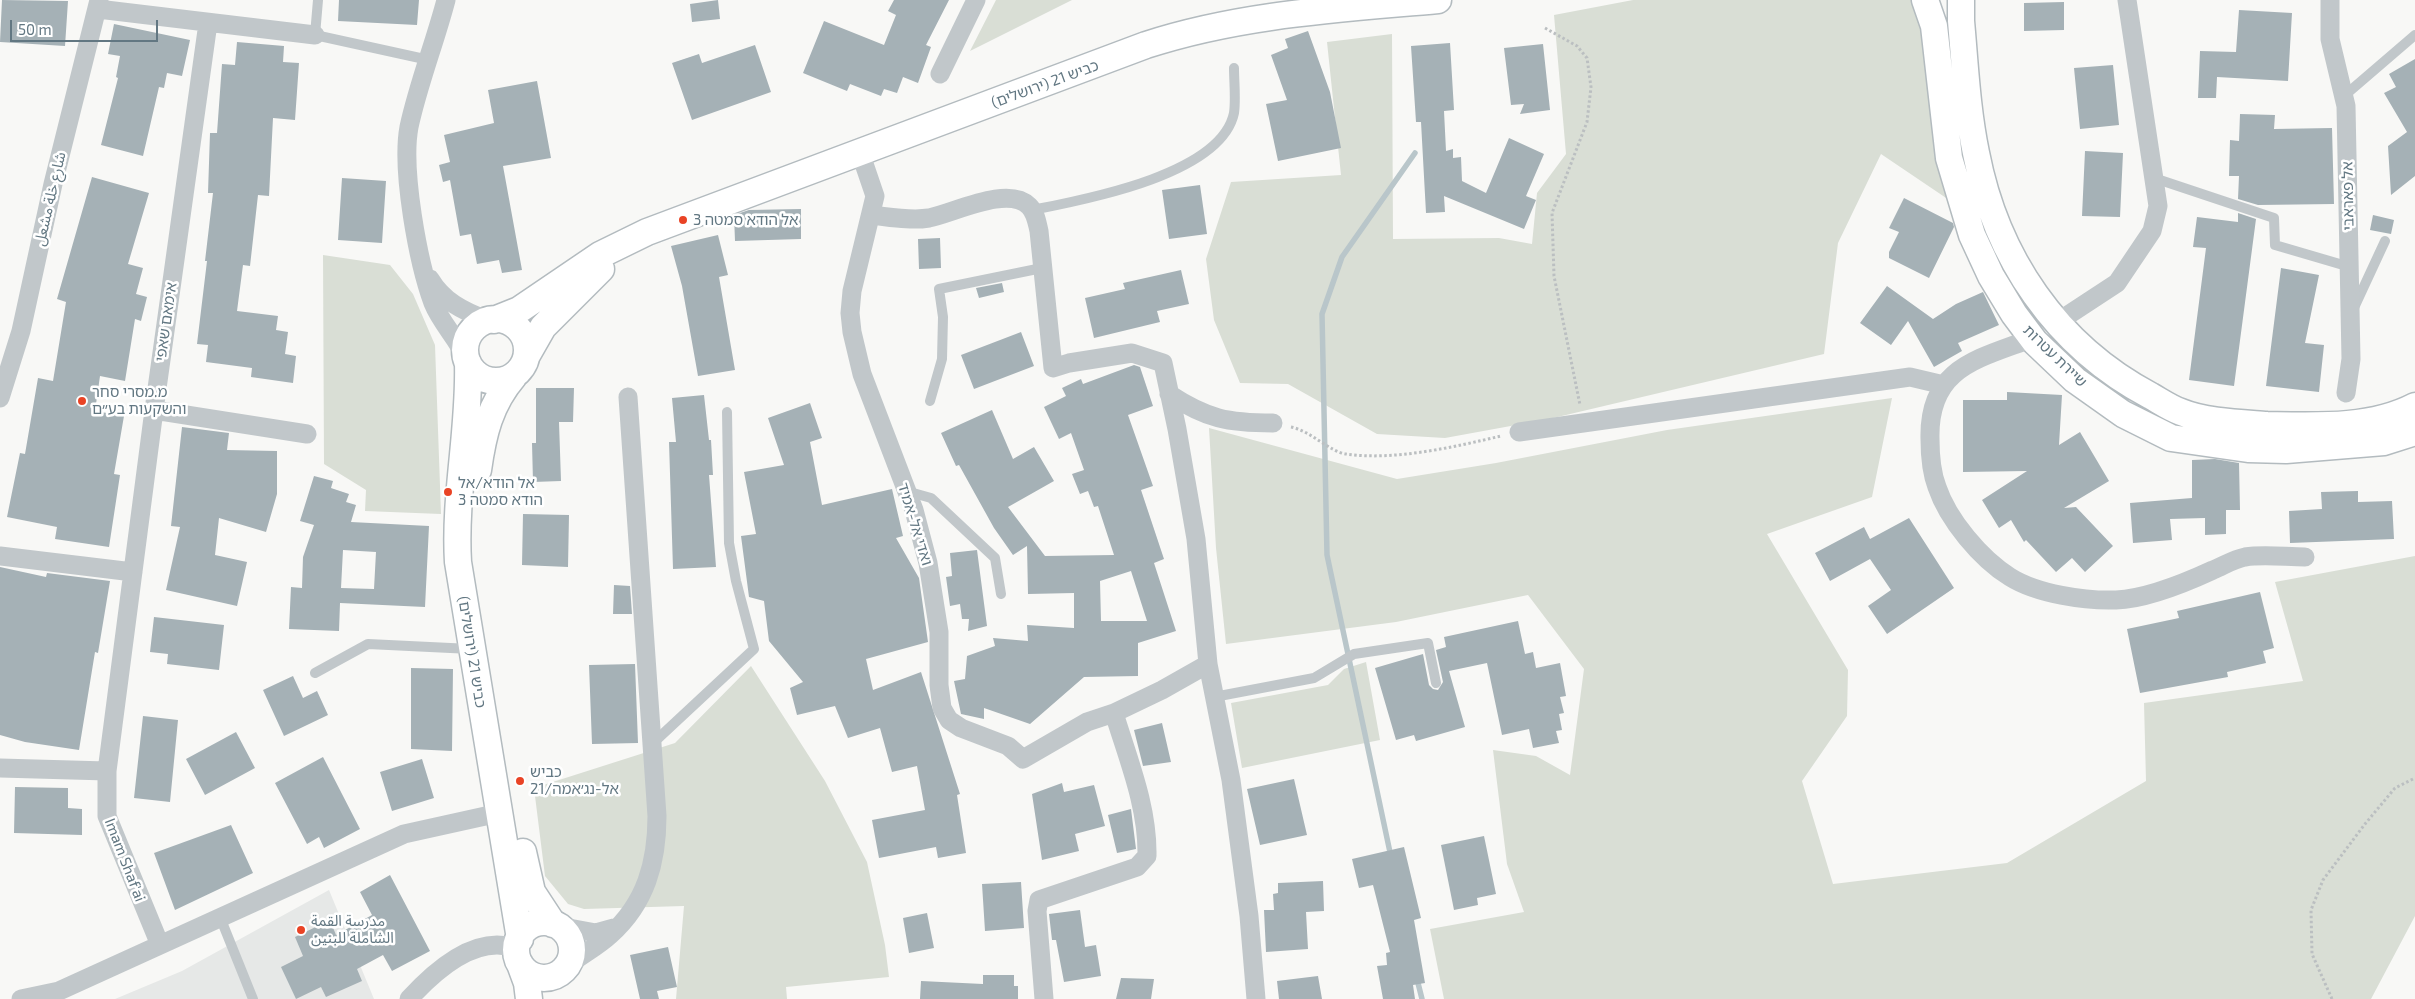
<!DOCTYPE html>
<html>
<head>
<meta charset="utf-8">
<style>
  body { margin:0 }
  #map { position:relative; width:2415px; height:999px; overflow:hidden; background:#f8f8f6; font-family:"Exo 2",sans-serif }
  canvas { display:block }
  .scale { position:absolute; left:10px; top:20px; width:148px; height:22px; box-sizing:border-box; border:2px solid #627782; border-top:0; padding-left:6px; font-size:15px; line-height:18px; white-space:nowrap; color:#627782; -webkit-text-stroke:4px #fff; paint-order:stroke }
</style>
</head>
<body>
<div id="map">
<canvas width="2415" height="999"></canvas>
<div class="scale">50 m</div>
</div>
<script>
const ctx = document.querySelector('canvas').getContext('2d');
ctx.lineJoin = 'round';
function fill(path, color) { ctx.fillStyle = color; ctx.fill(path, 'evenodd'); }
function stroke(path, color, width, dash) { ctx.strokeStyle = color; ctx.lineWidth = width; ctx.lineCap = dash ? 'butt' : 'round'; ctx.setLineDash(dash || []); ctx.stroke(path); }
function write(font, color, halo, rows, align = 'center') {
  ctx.font = font + ' "Exo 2","Noto Sans Arabic","Noto Sans Hebrew",sans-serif'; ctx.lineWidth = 5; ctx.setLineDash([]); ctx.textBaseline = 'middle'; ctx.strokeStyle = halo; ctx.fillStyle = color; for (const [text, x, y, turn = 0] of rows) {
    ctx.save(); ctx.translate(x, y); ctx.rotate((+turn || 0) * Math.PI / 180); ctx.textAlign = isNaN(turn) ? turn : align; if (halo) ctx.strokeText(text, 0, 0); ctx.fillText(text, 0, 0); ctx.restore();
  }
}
fill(new Path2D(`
  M329 890 374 999H115L182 971Z`), '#e6e8e7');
fill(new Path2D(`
  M996 0H1072L970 51Z
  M1633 0H1927L1958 206 1881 154 1838 243 1824 354 1549 419 1445 438 1377 434 1288 384 1240 383 1214 320 1206 259 1231 182 1341 175 1327 42 1392 34 1393 239 1499 238 1532 244 1537 193 1566 154 1554 15Z
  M323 255 390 265 413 294 435 345 441 514 365 511 366 490 324 464Z
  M1892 398 1872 497 1767 534 1848 670 1847 716 1802 781 1833 884 2007 863 2146 781 2144 703 2303 681 2275 582 2415 556V916L2371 999H1444L1430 929 1524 912 1507 864 1493 750 1536 756 1570 775 1584 669 1528 595 1396 622 1226 644 1216 548 1209 428 1397 479 1496 463 1667 430Z
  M1366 662 1380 740 1242 768 1231 703 1328 685 1344 669Z
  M751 666 825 781 867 862 885 945 889 977 786 987 787 999H676L684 906 584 909 568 904 545 876 534 788 675 743Z`), '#d9ded5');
stroke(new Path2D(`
  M1391 857 1327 555 1322 314 1342 257 1415 153
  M1417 979 1422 999`), '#b9c6ca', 5.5);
fill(new Path2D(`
  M2 0 68 1 65 46 0 42Z
  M339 0H419L417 25 338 21Z
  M718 0 720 19 692 22 690 4Z
  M894 0H949L926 45 931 47 918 83 903 77 897 93 884 89 881 96 850 84 847 91 803 73 824 21 884 45 896 15 888 11Z
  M2064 2V30L2024 31V3Z
  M2239 10 2292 13 2288 81 2217 77 2216 98H2198L2200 51 2236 52Z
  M114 24 190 40 182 76 167 73 164 88 159 87 143 156 101 145 118 78 116 77 120 56 108 54Z
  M1308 31 1330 92 1341 148 1278 161 1266 104 1287 100 1271 55 1288 48 1285 39Z
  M237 42 284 46 283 62 299 63 295 120 273 118 269 196 258 195 250 266 243 265 237 311 278 316 276 330 288 332 285 354 296 356 293 383 251 377 252 368 206 362 208 345 197 344 207 261H205L213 193H208L210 133H217L222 64 235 65Z
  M1450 43 1454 110 1444 111 1446 151 1453 149V158L1461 157 1462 181 1486 193 1509 138 1544 154 1526 196 1536 200 1524 229 1444 196 1445 212 1426 213 1421 122H1416L1411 46Z
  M1543 44 1550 110 1520 114 1524 104 1511 105 1504 48Z
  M755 45 771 92 692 120 672 63 699 54 702 63Z
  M2415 59V176L2391 195 2388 146 2407 132 2384 93 2396 87 2389 74Z
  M2113 65 2119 125 2080 129 2074 68Z
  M537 81 551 158 503 166 522 270 502 273 499 260 477 264 471 234 460 236 450 180 443 182 439 165 450 162 444 135 494 123 488 90Z
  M2240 114 2275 115 2274 129 2332 128 2334 204 2258 205 2238 199 2239 176H2229L2230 140 2239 141Z
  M2085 151 2123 153 2120 217 2082 216Z
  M92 177 149 193 128 264 143 268 136 294 147 297 141 321 135 319 125 381 100 376 95 411 124 416 114 474 120 475 109 547 55 539 57 527 7 517 20 453 25 454 38 378 53 381 66 302 57 299Z
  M342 178 386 181 382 243 338 240Z
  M1200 185 1207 234 1169 239 1162 190Z
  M1904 198 1953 223 1954 227 1929 278 1889 258V252L1899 232 1889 228Z
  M801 209V239L735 241 734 215 749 210Z
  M2238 213 2256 219 2234 386 2189 380 2206 248 2193 247 2197 217 2238 222Z
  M2373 215 2394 220 2391 234 2370 230Z
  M718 235 728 275 719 277 735 370 698 376 682 286 671 246Z
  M940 238 941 268 919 269 918 239Z
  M2281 268 2319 275 2305 343 2324 345 2319 392 2266 386Z
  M1181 270 1189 304 1157 311 1160 322 1094 338 1085 298 1125 289 1123 283Z
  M1002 283 1004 292 979 298 976 288Z
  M1887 286 1933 319 1956 304 1983 292 1999 325 1958 343 1962 351 1934 367 1908 321 1891 345 1860 323Z
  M1021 332 1034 366 974 389 961 355Z
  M1134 365 1140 367 1153 406 1128 415 1153 486 1141 490 1164 559 1154 563 1176 631 1138 643V676L1084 677 1030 724 984 708V719L961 714 954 681 965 679 967 656 995 646 993 638 1028 641 1027 625 1074 628V593L1028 594 1027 546 1013 555 994 528 959 465 956 466 941 433 992 410 1013 459 1034 447 1054 481 1008 507 1045 556 1114 555 1098 506 1094 507 1088 491 1080 494 1072 474 1084 470 1071 433 1059 439 1044 407 1066 396 1062 388 1081 379 1083 384ZM1131 571 1147 621H1101L1100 581Z
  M536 388H574L573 422H559L561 481 533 482 532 443H536Z
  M2007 392 2062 395 2059 445 2080 432 2109 481 2064 508 2076 507 2113 546 2085 572 2072 558 2056 572 2026 540 2024 542 2011 520 1999 528 1982 500 2027 471 1963 472V400H2007Z
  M704 395 709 440H711L713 475H709L716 567 673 569 669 442H676L672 398Z
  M810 403 822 438 810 442 822 505 892 489 903 536 896 538 919 578 928 642 866 659 873 690 921 672 960 794 957 795 966 853 938 858 936 847 879 858 872 820 925 810 917 766 892 772 880 728 848 738 835 706 797 715 790 688 803 682 769 641 764 601 749 597 741 536 756 534 744 472 784 465 768 418Z
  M182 427 229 433 227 450 277 451V494L266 532 219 518 215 555 247 562 237 606 166 590 180 527 171 526Z
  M2215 459 2239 463 2240 510H2226V534L2205 535V518L2170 519 2172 540 2133 543 2130 503 2192 498V460Z
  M314 476 333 481 331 488 349 494 346 502 356 505 351 522 429 526 425 607 340 603 339 631 289 629 291 587 302 588 303 557 314 525 300 521ZM343 550 376 552 374 589 341 588Z
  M2358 491V502L2392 501 2394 539 2290 543 2289 511 2322 509 2321 492Z
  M523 514 569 515 568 567 522 565Z
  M1909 518 1954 588 1887 634 1868 606 1891 590 1870 559 1830 581 1815 553 1864 527 1870 539Z
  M977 550 987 626 968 631 969 619H962L960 604 950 606 946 577 952 576 950 553Z
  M0 567 46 577 47 573 110 581 98 653 95 652 79 750 25 742 0 735Z
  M614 585 630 586 632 614H613Z
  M2260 592 2274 648 2263 651 2266 663 2227 672 2228 677 2140 693 2127 629 2179 618 2177 611Z
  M154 617 224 625 219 670 167 664 168 654 150 652Z
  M1518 621 1525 654 1533 652 1536 668 1560 663 1566 696 1560 697 1564 713 1559 714 1562 730 1556 731 1559 743 1533 748 1529 729 1502 735 1487 663 1449 671 1465 727 1416 741 1414 735 1396 740 1375 668 1423 654 1429 685 1433 689 1438 690 1443 682 1436 650 1446 647 1444 637Z
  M635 664 638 743 592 744 589 665Z
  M411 668 453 669 452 751 411 749Z
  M293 676 303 698 317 691 328 715 284 736 263 690Z
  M143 716 178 720 170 802 134 798Z
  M1162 723 1171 762 1143 766 1134 730Z
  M236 732 255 768 205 795 186 759Z
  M323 757 360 829 324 848 319 837 307 844 275 783Z
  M422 759 434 798 392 811 380 772Z
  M1294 779 1307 835 1260 845 1247 789Z
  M1062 783 1064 792 1094 785 1105 826 1075 834 1079 851 1042 860 1032 794Z
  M15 787 68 788V808L82 809V835L14 833Z
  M1131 809 1136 849 1117 853 1108 815Z
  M231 825 253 873 175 910 154 853Z
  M1484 836 1496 894 1477 898 1478 905 1454 910 1441 845Z
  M1404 847 1421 918 1414 920 1425 983 1413 985 1415 999H1383L1377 966 1387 965 1386 953 1390 952 1373 885 1359 888 1352 859Z
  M390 875 430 951 392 971 383 955 357 969 362 981 326 997 321 987 296 999 281 967 303 956 295 937 330 920 336 935 372 915 360 892Z
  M1323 881 1324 911 1306 912 1308 949 1266 952 1264 910H1274L1273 894 1278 893V883Z
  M1021 882 1024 928 985 931 982 884Z
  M1080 910 1085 947 1096 945 1101 976 1064 982 1056 940H1052L1049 914Z
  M927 913 934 948 909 953 903 918Z
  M668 947 677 987 657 991 659 999H640L630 955Z
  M983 975H1014V986H1018V999H920L921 981 983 984Z
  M1318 976 1322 999H1279L1277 981Z
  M1121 978 1154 979 1151 999H1116Z`), '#a5b1b6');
const secondary = new Path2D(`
  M1925 0 1934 26 1949 158 1972 235 1991 276 2014 314 2035 342 2075 380 2123 414 2171 438 2248 449 2286 450 2384 442 2415 432
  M1961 0V21C1965 65 1967 110 1976 153 1996 257 2056 346 2151 396 2160 401 2170 408 2181 412 2205 422 2240 423 2267 425 2315 426 2371 429 2415 406
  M465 350a31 31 0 1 1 62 0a31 31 0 1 1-62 0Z
  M494 320 519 310 600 255 647 232 1146 45C1241 14 1339 9 1438 0
  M527 355 543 327 601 269
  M468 363C470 430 454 495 458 562L520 939
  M478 470C483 434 490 404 514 376
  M523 852 532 892 553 924
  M516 950a28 28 0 1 1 56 0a28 28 0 1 1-56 0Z
  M520 964 527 983 529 999`);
stroke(secondary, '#b3bbbf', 29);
stroke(new Path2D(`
  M1545 28 1577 46 1587 58 1591 87 1587 122 1552 213 1554 276 1580 405
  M1291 427C1311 431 1330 452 1346 454 1394 461 1454 447 1501 436
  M2332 999 2312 954 2311 910 2323 880 2365 824 2395 788 2415 778`), '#bbbfc1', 3, [2.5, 2.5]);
stroke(new Path2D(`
  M318 0 315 35 429 60
  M2344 96 2415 35
  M2154 178 2274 218 2275 245 2350 267
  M1032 210C1083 200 1221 175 1234 113 1236 99 1234 82 1234 68
  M2353 310 2385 241
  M930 401 942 359 943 317 939 289 1042 268
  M906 491 931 498 995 558 1001 594
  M315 673 368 644 471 649
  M1214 697 1314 678 1354 654 1428 643 1436 683
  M652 744 754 649 736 581 729 543 727 412
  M220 917 253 999`), '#c1c7ca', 10);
stroke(new Path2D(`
  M446 0C435 42 418 85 409 127 401 170 418 262 433 303 441 323 457 338 466 358
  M2330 0V39L2346 106 2351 359 2346 393
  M98 9 315 35
  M940 74 976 0
  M860 152 875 196 852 291 850 313 852 332 862 374 914 510 928 563 939 632V685L942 708 949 720 961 728 1008 746 1023 759 1087 722 1114 713
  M871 215C890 217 910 221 929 218 954 213 1008 185 1029 206 1036 213 1037 223 1039 231L1053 368 1069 363 1132 353 1163 363 1177 429 1196 539 1208 664 1231 780 1249 916 1256 999
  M430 279C443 301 463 311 487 320
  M2056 323 2117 283 2152 231 2158 206 2127 0
  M2033 338C1978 359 1928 367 1930 439 1930 453 1932 474 1937 487 1948 520 1981 559 2010 577 2037 594 2085 601 2116 600 2145 599 2187 582 2213 570 2223 566 2234 559 2245 557 2264 554 2286 557 2305 557
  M1169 394C1207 419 1228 423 1273 423
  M0 398 21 331 53 184 99 0
  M154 410 307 434
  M1519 432 1910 377 1944 385
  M0 556 133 572
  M0 768 107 771
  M558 926 596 933 614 928
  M160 945 107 816V771L154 410 208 23
  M566 967C581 955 597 947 610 935 646 903 657 862 657 816L628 397
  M21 999 59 991 404 834 499 813
  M409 999C430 976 464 945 497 945 504 945 511 947 517 948
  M1044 999 1037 911 1039 900 1137 867 1147 856C1148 807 1128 759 1114 713L1162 690 1208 664`), '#c1c7ca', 19);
stroke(secondary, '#fff', 26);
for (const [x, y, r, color] of [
  [683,220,5,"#e94325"],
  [82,401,5,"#e94325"],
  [448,492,5,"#e94325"],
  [520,781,5,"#e94325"],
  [301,930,5,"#e94325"]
]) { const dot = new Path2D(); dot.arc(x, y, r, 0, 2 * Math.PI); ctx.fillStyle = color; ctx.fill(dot); stroke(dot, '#fff', 2); }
write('15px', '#627782', '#fff', [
  ["כביש 21 (ירושלים)",1045,84,-20],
  ["אל פאראבי",2348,196,-91],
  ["شارع خلة مشعل",50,199,-77],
  ["אימאם שאפי",166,322,-82],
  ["שיירת עטרות",2055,356,44],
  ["ואדי אל-אמיד",915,524,73],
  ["כביש 21 (ירושלים)",472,652,81],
  ["Imam Shaf'ai",125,860,69]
]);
write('15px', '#627782', '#fff', [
  ["אל הודא סמטה 3",693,220],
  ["מ.מסרי סחר",92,392],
  ["והשקעות בע״ם",92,409],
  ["אל הודא/אל",458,483],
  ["הודא סמטה 3",458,500],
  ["כביש",530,772],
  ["21/אל-נג׳אמה",530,789],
  ["مدرسة القمة",311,921],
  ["الشاملة للبنين",311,938]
], 'left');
</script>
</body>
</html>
